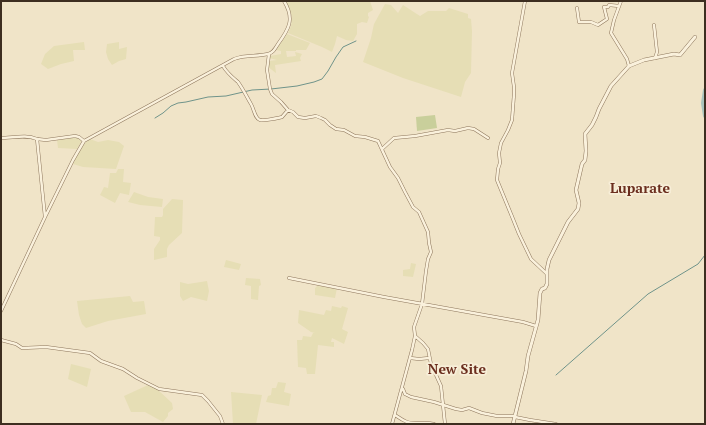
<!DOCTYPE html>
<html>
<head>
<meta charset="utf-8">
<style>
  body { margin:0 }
  #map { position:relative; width:706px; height:425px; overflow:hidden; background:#f0e4c8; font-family:"PT Serif",serif }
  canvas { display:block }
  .frame { position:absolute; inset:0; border:2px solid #3d2e20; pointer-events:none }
</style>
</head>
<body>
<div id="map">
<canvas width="706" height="425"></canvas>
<div class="frame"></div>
</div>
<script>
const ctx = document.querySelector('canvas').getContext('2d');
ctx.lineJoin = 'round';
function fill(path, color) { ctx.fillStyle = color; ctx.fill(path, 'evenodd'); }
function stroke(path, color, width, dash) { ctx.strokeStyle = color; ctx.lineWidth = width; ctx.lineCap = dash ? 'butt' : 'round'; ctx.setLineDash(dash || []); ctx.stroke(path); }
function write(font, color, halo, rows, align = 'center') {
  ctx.font = font + ' "PT Serif",serif'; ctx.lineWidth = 3.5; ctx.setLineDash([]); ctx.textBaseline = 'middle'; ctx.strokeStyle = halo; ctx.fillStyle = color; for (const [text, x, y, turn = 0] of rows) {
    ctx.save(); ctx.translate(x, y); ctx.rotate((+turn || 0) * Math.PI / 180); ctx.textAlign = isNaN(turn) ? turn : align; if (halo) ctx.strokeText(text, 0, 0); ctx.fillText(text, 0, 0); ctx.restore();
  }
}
fill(new Path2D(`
  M286 1H370L373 10 368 13V16L369 17 367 23 362 22 357 24V34L353 41 346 40 337 36 335 44 332 52 322 47 288 33 291 26 292 17Z
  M385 4 391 5 398 13 403 5 420 16 428 11H446L449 8 468 14V18L471 19 472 31 471 73 465 82 461 97 403 78 363 62 371 38 374 24Z
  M287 34 310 43 306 50H296V51H286L287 57 296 56 295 52 302 54 300 58 301 61 275 65 276 73 268 67 269 61 277 60 269 58 270 56 281 54V51L276 50Z
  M84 42 85 50H73L74 61 61 64 48 69 41 64 45 54 54 46Z
  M119 42V49L127 47 126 59 119 61 112 65 108 59 106 52 107 44Z
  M77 137 82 140 77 149 58 148 57 140Z
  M90 139 98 142 108 140 119 142 124 146 116 169 83 167 73 164 80 149 85 143Z
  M118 169H124L123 182 131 183 129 195 120 193 115 203 100 195 104 187 108 188 110 173H116Z
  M134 192 148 197 163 199 162 207 140 205 128 202Z
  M172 199 183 200 182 233 169 245 167 249V257L154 260V249L160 240V237L154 236 155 217H162L163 215V209Z
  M226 260 241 264 239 270 224 267Z
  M411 263 416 264 413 277 403 276V270L410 269Z
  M246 278 260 279 261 285 259 286 258 300 251 299V286L245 285Z
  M207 281 209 291 207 301 191 297 183 301 180 296V282L188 284Z
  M318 285 337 288 335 298 315 295V288Z
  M130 296 133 302 144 301 146 314 108 321 86 328 82 324 79 315 77 301Z
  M332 306 341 308 342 306 348 308 342 329 348 332 344 344 332 338 331 342H334V347L318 345 315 374H307L306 368 298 367 297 340H302L303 336 311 337 313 333H315L311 332 298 323 299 310 324 315 326 310 331 311Z
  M71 364 91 369 87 387 68 379Z
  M278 382 286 383 284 392 291 394 289 406 266 402 268 396 271 395 272 388H276Z
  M148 385 157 389 172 403 173 409 168 413V416L163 422 145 412H131L124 396Z
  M231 392 262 395 256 424H233Z`), '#e6deb5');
fill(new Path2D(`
  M435 115 437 128 417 131 416 117Z`), '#c9cf9b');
stroke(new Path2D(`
  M155 118 163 113 171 106 178 103 186 102 208 97 226 96 252 90 271 89 297 86 314 82 322 79 328 71 336 57 343 47 356 41
  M556 375 648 294 698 264 705 255`), '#6f938a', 1);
stroke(new Path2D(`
  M705 90 703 103 705 116`), '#a9c4bc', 4);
const minor = new Path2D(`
  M525 1 512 73 514 87V94L512 120 508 130 501 143 499 153 500 163 498 169 497 180 513 219 519 234 531 259 546 273
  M621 1 614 20 611 33 627 59 629 66
  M577 8 579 22H591L598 25 607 19 604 7H608L609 5 619 6
  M654 25 657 52 655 58
  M269 54 267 70 270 89 272 94 281 102 288 110 293 112 298 117 305 118 316 116 321 118 325 120 330 125 336 129 344 130 355 136 365 137 378 141 390 167 398 178 405 192 413 207 419 212 428 232 429 243 431 252 428 259 426 271 422 304 414 327 415 336 412 350 392 424
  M223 66C227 73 232 77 238 82 243 89 247 97 251 104 254 109 255 119 260 120 263 121 279 118 282 117L288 110
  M1 138C13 138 26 134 37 139L45 217 1 311
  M37 139 46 140 75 136 79 137 84 141
  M382 149 394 138 415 136 448 130 455 131 468 128 474 129 488 138
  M45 217 73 160 84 141 234 59C246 54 256 57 268 54 273 53 275 49 278 44 289 29 295 19 284 1
  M289 278 384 297 523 322 536 326
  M415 336 423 343 428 349 431 364 441 386 445 424
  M1 340 16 344 22 348 46 347 90 353 101 361 123 369 137 378 159 389 202 395 208 401 220 416 223 424
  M410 358 419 359 429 358
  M403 389 405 394 411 397 434 402 456 409 462 410 469 408 482 413 497 416H515
  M395 415C398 417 402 420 407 422 415 425 425 421 434 424
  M515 417 530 420 556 424`);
const tertiary = new Path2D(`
  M513 424 526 371 528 356 538 320 540 293 542 289 545 288 547 284V269L549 260 568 222 578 209 579 203 576 190 582 164 585 160 586 151 585 134 592 125 596 117 599 109 611 86 629 66 644 60 674 54 680 55 695 37`);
stroke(minor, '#8d765c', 3.5);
stroke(tertiary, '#8d765c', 4);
stroke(minor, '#faf1dc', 2.5);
stroke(tertiary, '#faf1dc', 3);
write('bold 14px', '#6b2e1e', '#f7eed8', [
  ["Luparate",640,189],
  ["New Site",457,370]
]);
</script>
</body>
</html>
